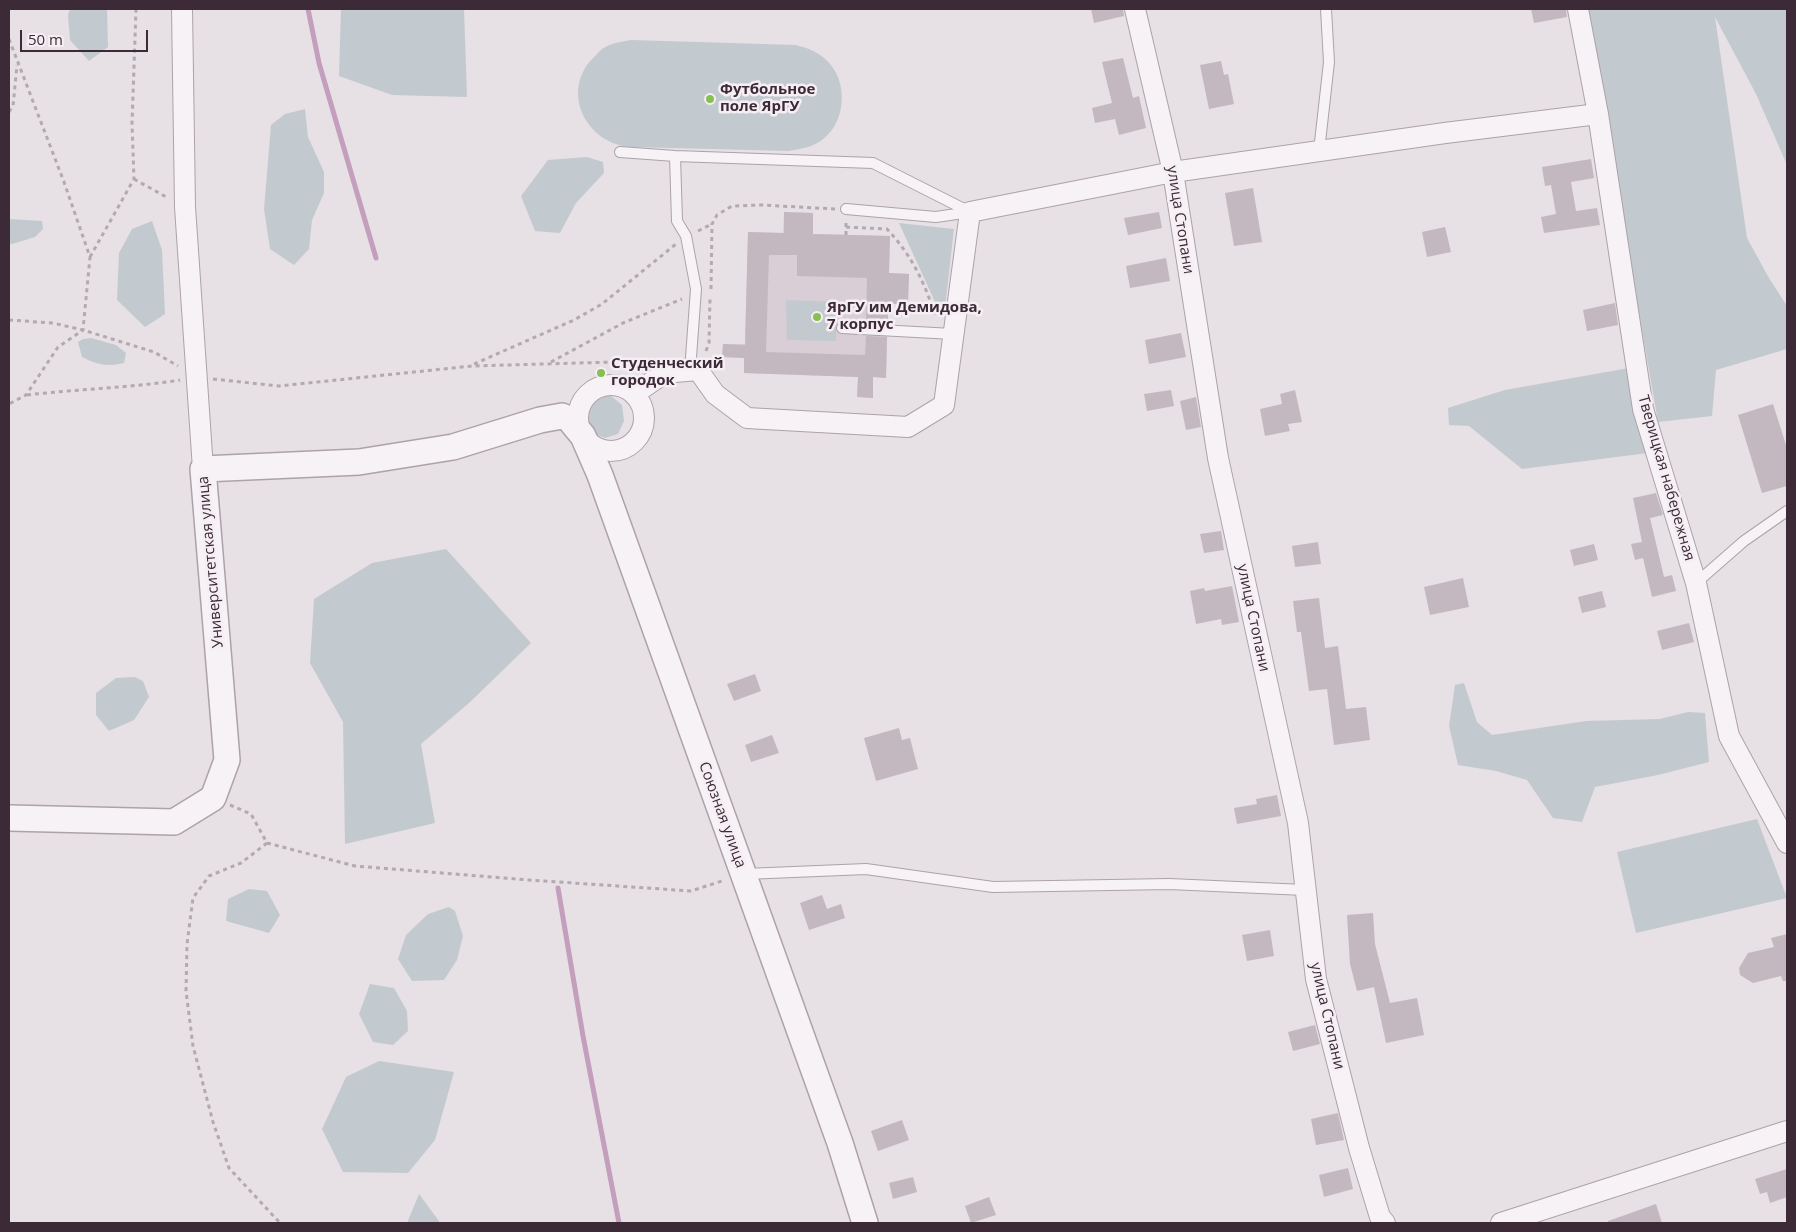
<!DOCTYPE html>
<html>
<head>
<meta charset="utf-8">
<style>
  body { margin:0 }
  #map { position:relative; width:1796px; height:1232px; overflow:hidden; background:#e7e0e5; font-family:"Open Sans",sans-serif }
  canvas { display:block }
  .frame { position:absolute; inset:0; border:10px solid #3d2a37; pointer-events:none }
  .scale { position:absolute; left:20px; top:30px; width:128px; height:22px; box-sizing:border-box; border:2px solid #3d2a37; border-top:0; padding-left:6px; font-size:15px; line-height:18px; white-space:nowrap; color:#3d2a37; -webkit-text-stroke:4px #f5eff4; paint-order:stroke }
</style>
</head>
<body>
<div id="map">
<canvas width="1796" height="1232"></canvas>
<div class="frame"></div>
<div class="scale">50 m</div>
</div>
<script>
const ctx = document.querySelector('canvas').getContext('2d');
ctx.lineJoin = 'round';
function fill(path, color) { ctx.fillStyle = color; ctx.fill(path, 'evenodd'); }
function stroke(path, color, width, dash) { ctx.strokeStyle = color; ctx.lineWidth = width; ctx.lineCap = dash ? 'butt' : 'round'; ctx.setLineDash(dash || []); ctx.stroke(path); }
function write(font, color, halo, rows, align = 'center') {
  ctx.font = font + ' "Open Sans",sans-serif'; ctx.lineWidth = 5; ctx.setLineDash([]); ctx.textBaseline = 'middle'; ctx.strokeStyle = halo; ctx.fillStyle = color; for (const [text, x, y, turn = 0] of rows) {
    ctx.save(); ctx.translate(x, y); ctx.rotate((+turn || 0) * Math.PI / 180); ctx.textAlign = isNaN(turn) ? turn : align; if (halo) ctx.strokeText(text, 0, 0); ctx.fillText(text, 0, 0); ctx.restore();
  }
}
fill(new Path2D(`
  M784 212 813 213V234L890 236 889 273 909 274 908 304H888L886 378 873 377V398L857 397 858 377 744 373V358L722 357 723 344H745L748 232 783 233Z`), '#d9ced5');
fill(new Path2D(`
  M70 9H107L108 47 89 61 70 40 68 15Z
  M341 9H464L467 97 392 95 339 76Z
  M1586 9H1787V165L1756 94 1715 17 1747 238 1769 278 1787 306V349L1716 370 1712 416 1658 422Z
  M631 40 796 45C807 48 816 51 824 58 850 79 847 125 819 142 809 148 800 149 789 151L631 147C587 144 561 94 591 60 595 57 598 52 602 49 611 43 620 42 631 40Z
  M305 109 308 137 324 172V193L312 220 309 249 294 265 270 249 264 209 271 125 285 114Z
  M587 157 603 162 604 173 576 203 560 233 535 231 521 196 548 160Z
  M9 219 42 221 43 229 35 237 12 244 9 243Z
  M152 221 162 250 165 314 145 327 117 300 119 253 132 229Z
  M899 223 954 229 945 308 940 313Z
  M786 300 837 302 836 341 787 340Z
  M91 338 116 345 126 353 124 363C108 367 97 365 82 357L78 342 83 339Z
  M1629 368 1648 453 1522 469 1469 426 1449 425 1448 408 1505 390Z
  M597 395H610L622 405 624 421 618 434 605 438 586 431 580 416 583 404Z
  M446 549 531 643 469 703 421 744 435 823 345 844 343 722 310 663 314 599 372 563Z
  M135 677 143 681 149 697 134 720 109 731 96 715V693L116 678Z
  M1464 683 1477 722 1492 735 1586 721 1660 719 1688 712 1705 713 1709 762 1658 775 1595 787 1582 822 1553 818 1527 780 1496 771 1458 765 1449 726 1455 685Z
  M1757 819 1787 898 1636 933 1617 852Z
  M249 889 267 891 280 915 269 933 226 921 228 899Z
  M449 907 455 911 463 936 457 960 444 980 412 981 398 959 406 935 428 914Z
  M370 984 394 988 407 1011 408 1031 393 1045 373 1042 359 1014Z
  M379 1061 454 1072 435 1140 408 1173 343 1172 322 1129 346 1077Z
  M419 1194 439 1221V1223H407Z`), '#c2cad0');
stroke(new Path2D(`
  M308 9 319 63 376 258
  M558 888 583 1036 619 1223`), '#c39fbd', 5);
fill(new Path2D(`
  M1091 9H1123L1124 16 1094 23Z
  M1531 9H1566L1567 17 1534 23Z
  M1123 58 1133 98 1139 96 1146 128 1119 135 1115 119 1095 123 1092 108 1112 103 1102 62Z
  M1221 61 1224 75 1228 74 1234 104 1209 109 1200 65Z
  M1591 159 1594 178 1571 182 1576 211 1597 208 1600 225 1544 233 1541 217 1556 214 1551 185 1545 186 1542 167Z
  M1253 188 1262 242 1234 246 1225 193Z
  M784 212 813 213V234L890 236 889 273 909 274 908 304H888V324L866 322 867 278 797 276V255H769L766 352 865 355 866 336 887 337 886 378 873 377V398L857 397 858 377 744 373V358L722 357 723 344 745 345 748 232 784 233Z
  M1159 212 1162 228 1128 235 1124 218Z
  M1445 227 1451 252 1427 257 1422 232Z
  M1166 258 1170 281 1130 288 1126 266Z
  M1615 303 1618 325 1587 331 1583 310Z
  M1181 333 1186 357 1149 364 1145 340Z
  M1171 390 1174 406 1147 411 1144 394Z
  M1295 390 1302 422 1288 424 1290 431 1265 436 1260 409 1282 404 1280 394Z
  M1196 397 1201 427 1186 430 1180 401Z
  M1773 404 1787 448V486L1762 493 1738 415Z
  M1656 493 1663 515 1650 518 1664 577 1672 575 1676 591 1652 597 1643 558 1635 560 1631 544 1642 542 1633 498Z
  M1221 531 1224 550 1204 553 1200 534Z
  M1318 542 1321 564 1295 567 1292 546Z
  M1594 544 1598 560 1574 566 1570 550Z
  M1463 578 1469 607 1430 615 1424 587Z
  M1232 586 1239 622 1222 625 1221 619 1196 624 1190 591 1204 588 1205 591Z
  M1602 591 1606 607 1582 613 1578 597Z
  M1319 598 1325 648 1338 646 1346 709 1366 707 1370 740 1334 745 1327 689 1309 691 1301 632H1297L1293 601Z
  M1689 623 1694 642 1662 650 1657 631Z
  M755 674 761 691 734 701 727 684Z
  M899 728 902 740 910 738 918 769 876 781 864 738Z
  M772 735 779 753 751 762 745 745Z
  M1277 795 1281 816 1237 824 1234 808 1257 804 1256 799Z
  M822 895 827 909 841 904 845 918 809 930 800 903Z
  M1373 913 1375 944 1390 1003 1417 998 1424 1035 1386 1043 1374 987 1357 991 1350 964 1347 915Z
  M1270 930 1274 956 1247 961 1242 935Z
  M1787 934V981H1783L1781 976 1753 983 1740 975 1739 968 1748 953 1774 947 1771 938Z
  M1315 1025 1320 1044 1293 1051 1288 1032Z
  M1338 1113 1344 1140 1316 1145 1311 1119Z
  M902 1120 909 1140 878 1151 871 1131Z
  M1348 1168 1353 1189 1324 1197 1319 1175Z
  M1787 1169V1197L1770 1203 1767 1192 1760 1194 1755 1179Z
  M913 1177 917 1192 893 1199 889 1183Z
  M989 1197 996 1215 971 1223 965 1206Z
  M1656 1204 1662 1223H1608V1221Z`), '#c3b8c0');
const service = new Path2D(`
  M1319 151 1329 62 1326 9
  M620 152 675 156 873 163 970 212
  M675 156 677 221 686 236 696 289 690 371
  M846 209 936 217 970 212
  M842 328 953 334
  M1696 583 1744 541 1787 511
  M745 874 866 869 993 887 1169 884 1305 890`);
const minor = new Path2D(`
  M182 9 185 207 203 469
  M1135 9 1173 172 1218 458 1298 823 1316 979 1359 1148 1380 1217 1385 1223
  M1578 9 1598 114 1643 409 1696 583 1729 736 1787 843
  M578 418a33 33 0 1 1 66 0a33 33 0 1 1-66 0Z
  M634 394 659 377 675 372 698 370 715 394 747 418 908 427 944 405 970 212 1173 172 1445 133 1598 114
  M1501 1223 1787 1131`);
const tertiary = new Path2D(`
  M9 818 174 822 213 798 227 760 203 469 359 462 453 447 540 420 562 416 569 419 583 436 600 475 840 1143 865 1223`);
stroke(service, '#ada2aa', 12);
stroke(minor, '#ada2aa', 22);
stroke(tertiary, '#ada2aa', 28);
stroke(new Path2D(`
  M9 39 64 182 90 257 83 330 58 347 26 395 9 404
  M9 112 13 106 17 65
  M134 179 168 198
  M846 227 887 229C913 257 924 282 936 317
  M698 231 712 224
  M846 235V222
  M90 257 134 179 132 124 136 9
  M711 289 712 224 717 215 732 206 762 205 835 209
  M9 320 53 323 83 330 154 352 178 366
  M706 351 709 343 710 298
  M551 362 623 323 682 299
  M474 364 574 320 602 304 676 244
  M213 379 279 386 472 366 650 361
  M27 395C78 389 129 388 180 380
  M230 805 251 814 267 843 241 863 209 876 193 898 187 944 186 991 193 1046 213 1122 229 1168 280 1223
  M267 843 355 866 529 880 691 891 725 880`), '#b3aab1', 3, [4, 4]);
stroke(service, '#f6f2f5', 10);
stroke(minor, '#f6f2f5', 20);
stroke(tertiary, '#f6f2f5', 25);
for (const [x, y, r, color] of [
  [710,99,5,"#88bf52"],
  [817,317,5,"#88bf52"],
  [601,373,5,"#88bf52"]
]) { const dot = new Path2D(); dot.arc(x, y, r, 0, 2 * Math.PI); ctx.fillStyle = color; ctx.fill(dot); stroke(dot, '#f5eff4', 2); }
write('bold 15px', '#3d2a37', '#f5eff4', [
  ["Футбольное",720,90],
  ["поле ЯрГУ",720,107],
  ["ЯрГУ им Демидова,",827,308],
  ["7 корпус",827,325],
  ["Студенческий",611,364],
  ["городок",611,381]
], 'left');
write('15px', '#3d2a37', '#f5eff4', [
  ["улица Стопани",1180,220,81],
  ["Тверицкая набережная",1666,478,74],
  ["Университетская улица",211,562,-95],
  ["улица Стопани",1253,618,78],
  ["Союзная улица",722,815,70],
  ["улица Стопани",1327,1016,77]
]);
</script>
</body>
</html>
